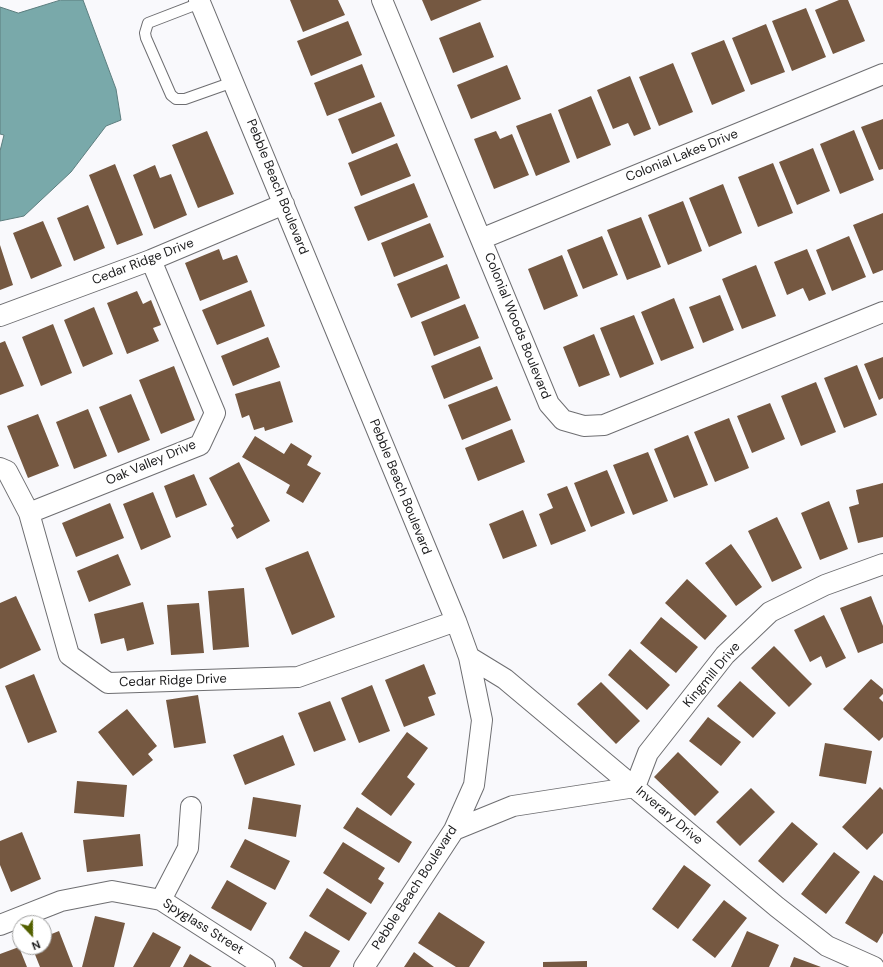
<!DOCTYPE html>
<html>
<head>
<meta charset="utf-8">
<style>
  body { margin:0 }
  #map { position:relative; width:883px; height:967px; overflow:hidden; background:#f9f9fc; font-family:"DM Sans",sans-serif }
  canvas { display:block }
  .north { position:absolute; left:12px; top:915px; width:40px; height:40px; box-sizing:border-box; background:#fff; border:1px solid #a4a4a4; border-radius:50%; rotate:158deg; font-size:11px; font-weight:700; line-height:16px; text-align:center; color:#1b1b1c }
  .north::after { content:''; display:block; margin:auto; width:14px; height:18px; background:#536000; clip-path:polygon(50% 0,100% 100%,50% 72%,0 100%) }
</style>
</head>
<body>
<div id="map">
<canvas width="883" height="967"></canvas>
<div class="north">N</div>
</div>
<script>
const ctx = document.querySelector('canvas').getContext('2d');
ctx.lineJoin = 'round';
function fill(path, color) { ctx.fillStyle = color; ctx.fill(path, 'evenodd'); }
function stroke(path, color, width, dash) { ctx.strokeStyle = color; ctx.lineWidth = width; ctx.lineCap = dash ? 'butt' : 'round'; ctx.setLineDash(dash || []); ctx.stroke(path); }
function write(font, color, halo, rows, align = 'center') {
  ctx.font = font + ' "DM Sans",sans-serif'; ctx.lineWidth = 4; ctx.setLineDash([]); ctx.textBaseline = 'middle'; ctx.strokeStyle = halo; ctx.fillStyle = color; for (const [text, x, y, turn = 0] of rows) {
    ctx.save(); ctx.translate(x, y); ctx.rotate((+turn || 0) * Math.PI / 180); ctx.textAlign = isNaN(turn) ? turn : align; if (halo) ctx.strokeText(text, 0, 0); ctx.fillText(text, 0, 0); ctx.restore();
  }
}
const water = new Path2D(`
  M61 0H83L116 89 121 120 106 126 71 172 24 216 0 221V151L4 135 0 134V7L18 13Z`);
fill(water, '#79a9aa');
stroke(water, '#5d7e7f', 1);
fill(new Path2D(`
  M290 0H338L345 15 303 32Z
  M422 0H482L431 21Z
  M839 0H848L865 41 833 54 815 10Z
  M806 8 826 57 792 71 772 21Z
  M348 21 362 55 311 76 297 41Z
  M480 22 494 57 453 73 439 38Z
  M766 24 785 72 751 85 732 38Z
  M724 40 745 91 712 105 691 53Z
  M673 63 693 112 659 126 639 77Z
  M362 64 375 97 327 116 314 83Z
  M507 65 521 99 471 119 457 85Z
  M630 76 651 129 634 136 628 123 613 129 597 90Z
  M591 96 611 145 577 159 558 110Z
  M381 102 395 136 352 154 338 119Z
  M551 113 570 162 536 176 516 126Z
  M883 119V169L879 170 861 127Z
  M854 130 874 180 840 194 820 144Z
  M207 131 234 194 198 208 172 145Z
  M496 131 500 139 512 134 529 175 494 189 474 139Z
  M397 143 411 176 361 196 348 163Z
  M813 148 830 191 797 205 779 162Z
  M773 163 793 213 758 227 738 177Z
  M115 164 143 235 117 245 89 175Z
  M155 165 160 178 171 174 187 215 154 229 133 175Z
  M414 183 428 217 368 241 354 207Z
  M723 184 742 233 709 247 689 198Z
  M683 201 702 251 668 265 648 215Z
  M88 205 105 248 74 261 57 218Z
  M883 213V270L873 274 853 225Z
  M641 217 661 267 627 280 607 230Z
  M43 221 62 266 31 279 13 233Z
  M430 223 444 257 394 277 381 243Z
  M602 236 618 275 583 289 567 250Z
  M849 236 866 277 832 291 816 250Z
  M0 245 13 285 0 290Z
  M219 249 223 260 237 255 248 282 200 301 185 263Z
  M807 249 826 294 809 301 803 288 787 295 774 262Z
  M562 255 578 296 544 310 528 269Z
  M447 264 460 298 411 318 397 284Z
  M756 265 776 316 742 329 722 279Z
  M251 290 265 326 217 345 202 310Z
  M137 291 143 304 151 300 161 325 153 328 159 341 127 354 107 303Z
  M720 295 734 330 703 343 689 307Z
  M674 298 694 348 661 361 641 312Z
  M465 304 479 338 434 356 421 322Z
  M94 307 113 354 83 367 64 320Z
  M634 315 654 364 620 378 600 328Z
  M53 324 72 373 41 386 22 337Z
  M594 334 610 375 579 387 563 347Z
  M268 337 280 367 233 386 221 356Z
  M5 341 24 386 0 395V343Z
  M480 346 493 379 444 399 431 366Z
  M883 357V398L879 400 864 364Z
  M857 365 877 415 844 428 824 378Z
  M174 366 195 420 161 434 139 380Z
  M280 381 293 422 265 431 264 427 254 430 249 415 242 418 235 394Z
  M816 382 836 432 801 446 781 396Z
  M497 386 511 420 462 440 448 405Z
  M131 394 150 440 118 453 99 407Z
  M770 403 785 439 752 453 737 416Z
  M88 409 107 456 74 469 56 422Z
  M38 414 59 466 28 478 7 426Z
  M729 418 749 468 715 482 694 432Z
  M512 429 525 462 478 481 465 448Z
  M688 435 708 485 674 498 654 449Z
  M255 436 284 454 291 443 312 456 307 465 321 473 303 503 286 493 290 485 242 457Z
  M648 452 668 501 633 515 613 465Z
  M239 462 270 521 237 539 231 528 234 526 209 478Z
  M607 470 625 513 591 527 574 483Z
  M194 474 207 505 176 518 164 486Z
  M883 483V537L858 543 849 507 859 504 856 490Z
  M567 486 586 531 551 545 539 514 553 508 547 494Z
  M153 492 171 537 141 550 123 504Z
  M829 501 848 549 820 560 801 513Z
  M110 503 124 538 76 557 62 523Z
  M523 510 537 546 503 559 489 524Z
  M777 517 802 568 772 582 748 531Z
  M731 544 762 587 736 606 705 563Z
  M308 551 335 617 292 635 265 568Z
  M118 554 131 585 89 602 77 571Z
  M687 579 727 616 705 640 665 603Z
  M244 588 249 647 213 650 208 591Z
  M16 596 41 650 0 669V603Z
  M871 596 883 626V643L858 653 840 608Z
  M143 602 154 644 127 651 124 638 101 644 94 614Z
  M199 603 204 653 171 655 167 605Z
  M824 615 846 658 826 668 821 656 810 662 794 630Z
  M661 617 698 647 676 673 640 643Z
  M774 646 812 684 789 707 751 668Z
  M630 649 670 685 647 710 608 675Z
  M424 664 436 694 428 697 435 715 404 727 385 680Z
  M34 674 57 732 28 743 5 686Z
  M871 679 883 689V694L879 698 883 702V737L879 741 843 709Z
  M740 681 776 713 753 738 717 706Z
  M601 682 640 721 616 744 577 704Z
  M372 685 390 731 359 743 341 698Z
  M198 695 206 743 174 748 166 700Z
  M330 701 346 740 314 752 298 713Z
  M127 709 157 746 148 754 153 760 133 776 98 732Z
  M708 717 741 742 721 766 689 741Z
  M407 732 428 748 407 777 415 784 391 816 361 794Z
  M283 735 295 765 245 785 233 755Z
  M825 743 872 751 866 784 819 776Z
  M678 752 719 792 695 816 654 777Z
  M77 781 127 785 124 817 74 813Z
  M880 787 883 790V833L867 850 842 827Z
  M751 788 775 812 740 846 716 822Z
  M253 797 301 805 296 837 248 829Z
  M357 807 412 842 399 863 343 828Z
  M792 822 818 844 783 883 758 861Z
  M22 832 41 879 11 892 0 865V841Z
  M140 834 143 866 87 872 83 840Z
  M245 839 290 861 275 890 230 867Z
  M343 842 385 868 378 879 384 883 371 904 323 873Z
  M834 852 860 872 826 914 801 894Z
  M684 865 711 885 678 929 652 909Z
  M874 875 883 881V933L877 943 845 923Z
  M227 880 267 903 251 931 211 908Z
  M327 888 367 913 349 941 309 916Z
  M724 900 747 918 715 958 692 940Z
  M439 912 485 942 469 967H456L418 943Z
  M95 916 125 923 114 967H82Z
  M59 931 73 967H40L32 947H44V937Z
  M305 931 340 951 330 967H303L289 958Z
  M747 931 779 945 769 967H731Z
  M153 932 181 947 170 967H133Z
  M19 947 27 967H0V954Z
  M414 952 434 967H404Z
  M190 954 212 967H183Z
  M794 957 821 967H790Z
  M587 961V967H543V962Z`), '#755841');
const lane = new Path2D(`
  M200 3 148 23 145 33 146 38 171 95 176 99H185L233 82`);
const street = new Path2D(`
  M199 0 456 621 469 657 482 720 474 785 454 830 364 967
  M382 0 549 404 563 420 584 426 604 425 883 312
  M481 239 883 74
  M0 316 151 260 284 204
  M0 468 7 471 29 513 69 655 108 683 298 677 456 621
  M29 513 200 445 215 413 151 260
  M469 657 505 679 777 907 827 946 874 967
  M454 830 513 806 635 787 648 753 725 655 770 612 825 585 883 564
  M161 900 188 848 191 807
  M0 925 61 901 112 891 161 900 265 967`);
stroke(lane, '#6e6e71', 12);
stroke(street, '#6e6e71', 22);
stroke(lane, '#fff', 10);
stroke(street, '#fff', 20);
write('13px', '#1b1b1c', '#fff', [
  ["Colonial Lakes Drive",682,156,-22],
  ["Pebble Beach Boulevard",277,187,68],
  ["Cedar Ridge Drive",143,262,-21],
  ["Colonial Woods Boulevard",517,326,68],
  ["Oak Valley Drive",151,463,-23],
  ["Pebble Beach Boulevard",400,487,68],
  ["Kingmill Drive",712,675,-50],
  ["Cedar Ridge Drive",173,681,-2],
  ["Inverary Drive",669,816,40],
  ["Pebble Beach Boulevard",415,888,-57],
  ["Spyglass Street",203,927,32]
]);
</script>
</body>
</html>
